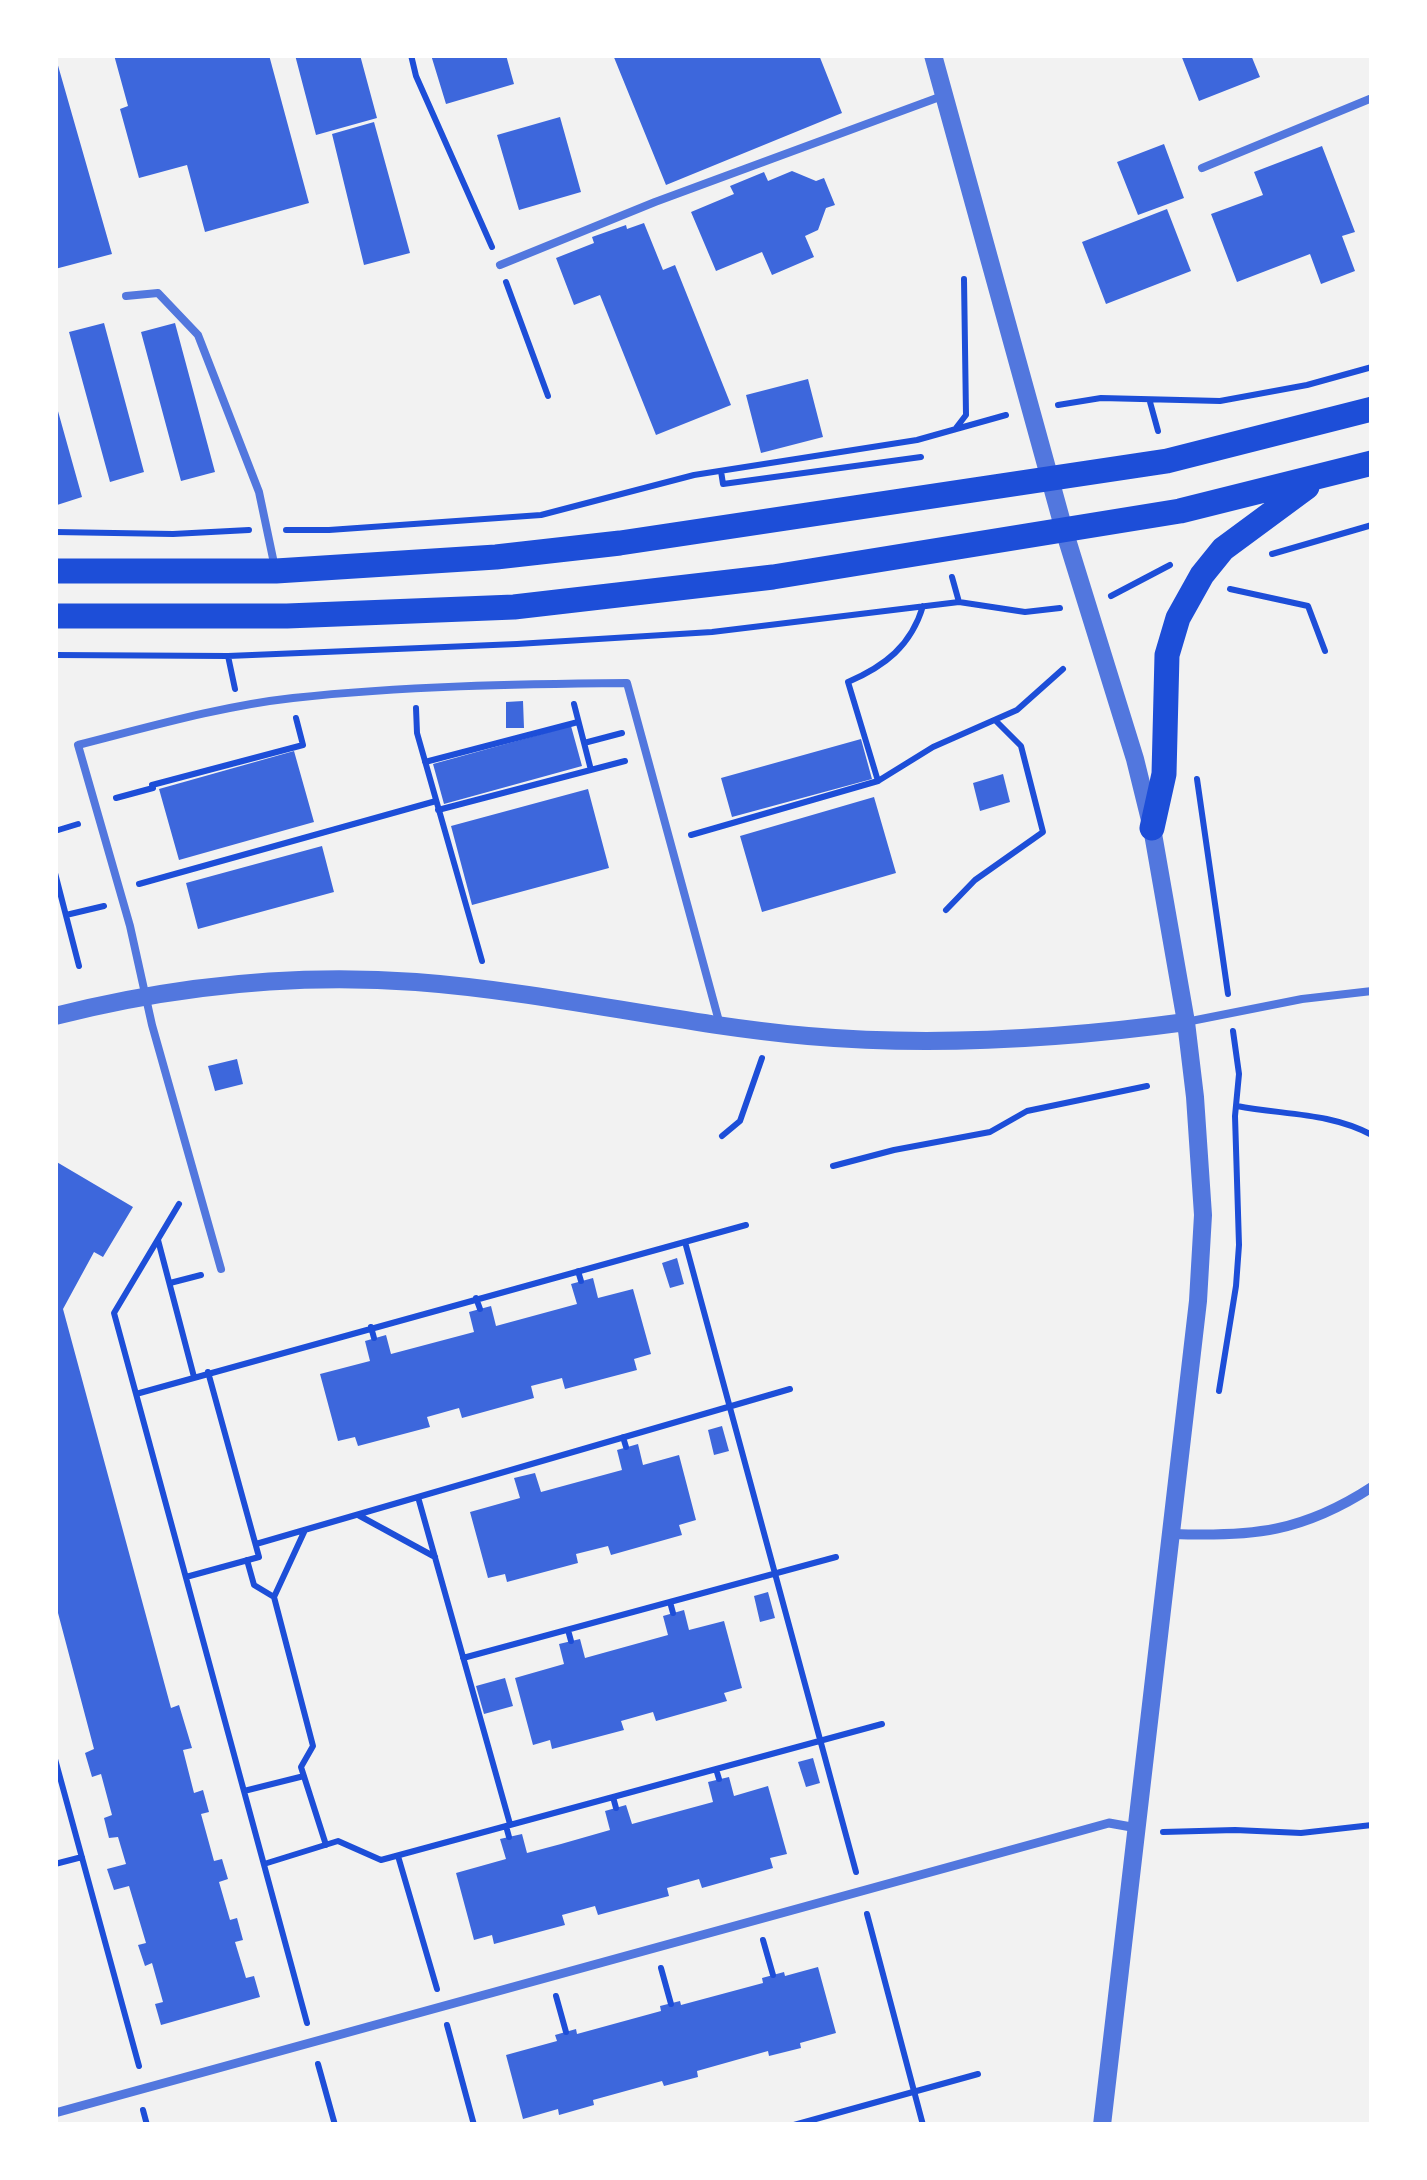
<!DOCTYPE html>
<html>
<head>
<meta charset="utf-8">
<style>
  body { margin:0 }
  #map { position:relative; width:1427px; height:2180px; overflow:hidden; background:#f2f2f2; font-family:"DejaVu Sans",sans-serif }
  canvas { display:block }
  .frame { position:absolute; inset:0; border:58px solid #fff; pointer-events:none }
</style>
</head>
<body>
<div id="map">
<canvas width="1427" height="2180"></canvas>
<div class="frame"></div>
</div>
<script>
const ctx = document.querySelector('canvas').getContext('2d');
ctx.lineJoin = 'round';
function fill(path, color) { ctx.fillStyle = color; ctx.fill(path, 'evenodd'); }
function stroke(path, color, width, dash) { ctx.strokeStyle = color; ctx.lineWidth = width; ctx.lineCap = dash ? 'butt' : 'round'; ctx.setLineDash(dash || []); ctx.stroke(path); }
fill(new Path2D(`
  M55 55 112 254 55 269Z
  M114 55H269L309 203 205 232 187 165 139 178 120 109 128 106Z
  M295 55H360L377 118 316 135Z
  M431 55H506L514 84 446 104Z
  M613 55H819L842 113 666 185Z
  M1181 55H1251L1260 77 1199 101Z
  M560 117 581 192 519 210 497 135Z
  M374 122 410 253 364 265 332 134Z
  M1164 144 1184 198 1138 215 1117 162Z
  M1322 146 1355 232 1342 236 1355 271 1321 284 1310 254 1237 282 1211 214 1263 195 1254 172Z
  M792 171 816 181 824 178 835 205 826 208 818 230 805 236 814 257 772 275 762 252 716 271 691 212 734 194 730 186 764 172 768 181Z
  M1167 209 1191 271 1106 304 1082 242Z
  M644 223 663 270 675 265 731 405 656 435 600 295 574 305 556 258 594 243 592 237 626 225 627 229Z
  M104 323 144 472 110 482 69 332Z
  M175 323 215 472 181 481 141 332Z
  M808 379 823 437 761 453 746 395Z
  M56 404 82 497 57 505 55 498Z
  M523 701 524 728H506V702Z
  M571 726 582 766 444 804 433 764Z
  M861 739 872 779 732 817 721 778Z
  M294 751 314 822 179 860 159 789Z
  M1003 774 1010 802 980 811 973 783Z
  M588 789 609 868 472 905 451 826Z
  M874 797 896 873 762 912 740 836Z
  M322 846 334 892 198 929 186 883Z
  M237 1059 243 1084 215 1091 208 1066Z
  M55 1161 133 1207 103 1257 94 1252 63 1309 171 1708 179 1705 192 1748 183 1750 194 1793 203 1790 209 1812 201 1814 214 1861 222 1859 228 1879 219 1882 230 1920 237 1918 243 1940 235 1942 246 1978 254 1976 260 1997 161 2025 155 2004 163 2002 152 1963 145 1966 138 1945 146 1943 129 1886 114 1890 107 1869 126 1864 118 1837 109 1838 104 1818 112 1815 101 1774 92 1777 85 1753 94 1749 58 1613H55Z
  M677 1258 684 1284 670 1288 662 1263Z
  M593 1278 598 1298 633 1289 651 1354 634 1359 637 1370 565 1389 562 1378 531 1386 534 1398 462 1418 459 1408 427 1417 430 1427 358 1446 355 1437 338 1441 320 1374 370 1361 365 1341 386 1335 391 1354 474 1332 469 1312 491 1306 496 1326 577 1304 571 1284Z
  M722 1426 729 1451 714 1455 708 1430Z
  M638 1444 643 1465 679 1455 696 1520 679 1525 682 1535 611 1555 608 1546 576 1554 578 1563 507 1582 505 1574 488 1578 470 1512 520 1498 514 1478 535 1473 541 1492 622 1470 617 1450Z
  M768 1592 775 1618 760 1622 754 1596Z
  M684 1610 689 1630 724 1621 742 1688 724 1693 727 1701 656 1721 653 1712 621 1721 624 1730 552 1749 550 1740 533 1745 515 1678 564 1664 559 1644 580 1639 585 1658 668 1635 663 1616Z
  M505 1678 513 1706 484 1714 476 1686Z
  M813 1758 820 1783 806 1787 798 1762Z
  M729 1777 734 1796 768 1786 787 1854 770 1858 773 1868 702 1888 699 1879 667 1888 669 1896 598 1915 595 1906 562 1915 565 1925 494 1944 492 1935 474 1940 456 1873 506 1859 500 1839 522 1834 527 1853 561 1844 610 1830 605 1811 626 1805 632 1824 713 1802 708 1782Z
  M818 1967 836 2033 800 2043 801 2048 769 2056 768 2051 697 2071 698 2077 664 2086 662 2081 593 2100 594 2105 559 2115 558 2109 523 2119 506 2055 557 2041 555 2035 576 2029 577 2034 661 2011 660 2006 680 2001 681 2005 763 1983 762 1978 784 1972 785 1976Z`), '#3d67dc');
stroke(new Path2D(`
  M411 55 416 76 492 247
  M506 282 548 396
  M1150 402 1158 431
  M1058 405 1101 398 1220 401 1307 385 1372 367
  M956 428 966 415 964 279
  M721 471 723 484 921 457
  M286 530H329L541 515 694 475 917 440 1006 415
  M55 532 173 534 249 530
  M1272 554 1372 525
  M952 577 959 602
  M1230 589 1308 606 1325 651
  M1111 596 1170 565
  M55 655 228 656 517 644 712 632 959 602 1025 612 1060 608
  M228 656 235 689
  M574 704 591 770
  M416 708 417 733 482 961
  M584 743 622 733
  M425 762 578 722
  M1197 779 1228 994
  M878 781 933 747 1017 710 1063 669
  M152 785 303 745 296 718
  M116 798 153 788
  M438 810 625 761
  M55 831 78 824
  M691 835 878 781 848 682C885 666 911 646 923 606
  M55 873 79 966
  M139 884 436 801
  M946 910 975 880 1043 832 1021 746 995 720
  M66 915 104 906
  M1237 1106C1282 1115 1329 1112 1372 1135
  M722 1136 740 1121 762 1058
  M833 1166 894 1150 990 1132 1027 1111 1147 1086
  M179 1204 114 1313 307 2023
  M158 1240 194 1377
  M685 1242 856 1872
  M578 1271 581 1281
  M170 1283 201 1275
  M476 1298 480 1309
  M371 1327 374 1338
  M1219 1391 1236 1286 1239 1245 1235 1116 1239 1074 1233 1031
  M136 1394 746 1225
  M623 1437 626 1447
  M418 1497 510 1824
  M358 1515 435 1557
  M256 1544 790 1389
  M247 1560 254 1585 274 1597 313 1746 301 1767 326 1845
  M186 1577 259 1557 208 1372
  M274 1597 305 1530
  M670 1602 673 1613
  M568 1630 571 1641
  M463 1658 836 1557
  M55 1759 139 2066
  M716 1769 719 1779
  M244 1791 304 1776
  M613 1797 616 1808
  M506 1826 509 1837
  M1163 1832 1235 1830 1301 1833 1372 1825
  M398 1856 437 1989
  M55 1864 82 1857
  M264 1864 338 1841 381 1860 882 1724
  M867 1914 923 2125
  M763 1940 773 1975
  M661 1968 671 2004
  M556 1996 566 2032
  M447 2025 474 2125
  M318 2064 335 2125
  M143 2110 147 2125
  M794 2125 978 2074`), '#1d4ed8', 6);
stroke(new Path2D(`
  M1202 168 1372 98
  M500 265 655 202 945 95
  M126 296 158 293 198 335 259 492 275 568
  M1186 1022 1302 999 1372 991
  M221 1269 152 1025 130 926 78 745C149 727 221 706 293 698 404 686 516 684 627 683L720 1025`), '#5277de', 8);
stroke(new Path2D(`
  M55 2113 1109 1823 1137 1828`), '#5277de', 9);
stroke(new Path2D(`
  M1173 1534C1253 1537 1303 1532 1372 1487`), '#5277de', 10);
stroke(new Path2D(`
  M933 55 1064 530 1135 759 1152 828 1186 1022 1195 1097 1203 1215 1198 1301 1102 2125
  M55 1016C173 986 294 973 416 982 548 992 676 1024 808 1036 934 1047 1061 1039 1186 1022`), '#5277de', 18);
stroke(new Path2D(`
  M55 571H276L496 557 620 543 1167 461 1372 409
  M55 616H287L514 607 773 577 1180 511 1372 463
  M1152 828 1164 774 1167 655 1178 618 1202 575 1223 549 1307 487`), '#1d4ed8', 25);
</script>
</body>
</html>
